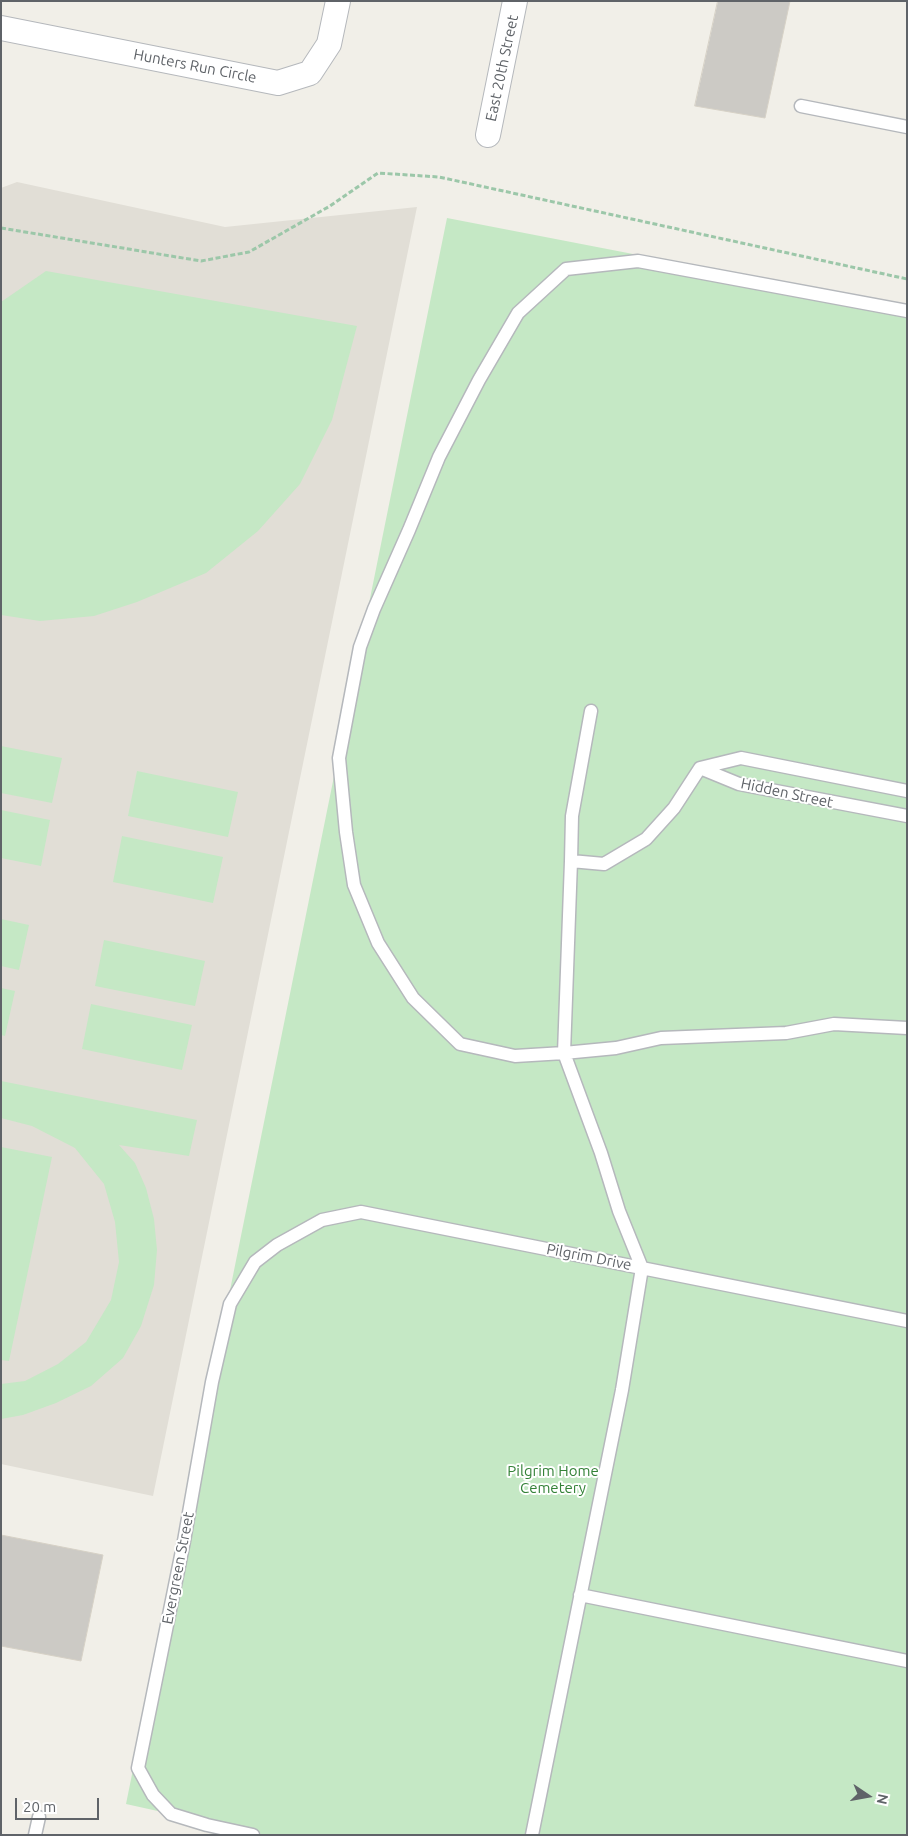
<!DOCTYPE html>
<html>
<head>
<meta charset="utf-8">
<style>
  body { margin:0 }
  #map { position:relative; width:908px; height:1836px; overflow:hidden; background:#f1efe8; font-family:Ubuntu,sans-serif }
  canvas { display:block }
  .frame { position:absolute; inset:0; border:2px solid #5f6368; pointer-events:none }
  .north { position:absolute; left:843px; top:1771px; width:50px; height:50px; -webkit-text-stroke:4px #fff; paint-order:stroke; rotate:102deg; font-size:14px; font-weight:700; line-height:20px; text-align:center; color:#5f6368 }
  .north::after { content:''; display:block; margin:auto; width:18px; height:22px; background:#5f6368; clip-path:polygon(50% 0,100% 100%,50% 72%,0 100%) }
  .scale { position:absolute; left:15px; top:1798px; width:84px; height:22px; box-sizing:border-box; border:2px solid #5f6368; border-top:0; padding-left:6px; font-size:15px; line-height:18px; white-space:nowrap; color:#5f6368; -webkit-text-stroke:4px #fff; paint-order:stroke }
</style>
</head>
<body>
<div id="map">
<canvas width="908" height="1836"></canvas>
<div class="frame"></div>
<div class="north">N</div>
<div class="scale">20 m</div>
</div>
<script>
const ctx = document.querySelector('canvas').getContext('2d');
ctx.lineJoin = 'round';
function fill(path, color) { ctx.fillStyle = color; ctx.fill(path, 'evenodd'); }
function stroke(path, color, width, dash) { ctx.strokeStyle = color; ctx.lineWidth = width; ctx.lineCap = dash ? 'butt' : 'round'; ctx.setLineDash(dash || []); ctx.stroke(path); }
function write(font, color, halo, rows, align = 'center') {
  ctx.font = font + ' Ubuntu,sans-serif'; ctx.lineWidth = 4; ctx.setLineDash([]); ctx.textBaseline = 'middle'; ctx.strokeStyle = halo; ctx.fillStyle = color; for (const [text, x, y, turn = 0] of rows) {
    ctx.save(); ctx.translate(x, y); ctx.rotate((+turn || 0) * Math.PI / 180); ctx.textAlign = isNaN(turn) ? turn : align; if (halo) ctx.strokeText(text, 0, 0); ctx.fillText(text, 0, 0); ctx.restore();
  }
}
fill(new Path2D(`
  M17 182 225 227 417 207 153 1496 1 1464V188Z`), '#e1ded6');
fill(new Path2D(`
  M447 218 907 307V1835H266L126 1804Z
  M46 271 357 326 332 420 300 484 258 531 206 573 137 602 94 616 40 621 1 615V302Z
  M1 746 62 758 52 803 1 793Z
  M137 771 238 792 228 837 128 816Z
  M1 810 50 820 41 866 1 858Z
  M122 836 223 857 213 903 113 882Z
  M1 919 29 925 19 970 1 966Z
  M104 940 205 961 195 1006 95 986Z
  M1 988 15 991 5 1036 1 1035Z
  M91 1004 192 1025 182 1070 82 1049Z
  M1 1081 197 1120 189 1156 119 1145 135 1163 146 1188 154 1219 157 1250 154 1285 141 1326 123 1358 91 1386 56 1403 23 1415 1 1419V1384L25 1381 58 1364 86 1342 111 1300 119 1262 115 1222 104 1184 75 1148 32 1126 1 1118Z
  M1 1147 52 1157 9 1361 1 1360Z`), '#c5e8c5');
const building = new Path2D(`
  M718 1H790L765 118 695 106Z
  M1 1535 103 1555 81 1661 1 1646Z`);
fill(building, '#cccac5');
stroke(building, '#d6d1c6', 1);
const service = new Path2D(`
  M801 106 907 127
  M907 311 638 261 566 269 518 313 479 380 439 457 409 530 374 609 360 647 339 758 346 832 354 885 378 943 413 998 460 1044 515 1056 564 1053 616 1048 661 1038 786 1033 834 1024 907 1028
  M700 768 739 784 907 816
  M700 768 741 758 907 791
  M571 861 572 816 591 711
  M580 1595 907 1661
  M35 1835 39 1817
  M253 1835 207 1825 171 1814 153 1795 138 1768 184 1541 212 1382 230 1304 255 1262 277 1245 322 1220 361 1212 907 1321
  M532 1835 622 1390 642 1268 619 1211 601 1153 564 1053 571 861 604 864 646 839 674 808 700 768`);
const minor = new Path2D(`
  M1 28 278 83 310 73 329 44 338 1
  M488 135 515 1`);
stroke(service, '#b5b8bc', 15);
stroke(minor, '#b5b8bc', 26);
stroke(new Path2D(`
  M1 228 201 261 249 252 330 206 378 173 439 177 907 279`), '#9cc7a9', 3, [5, 2.5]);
stroke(service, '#fff', 12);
stroke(minor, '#fff', 24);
write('15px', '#5f6368', '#fff', [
  ["Hunters Run Circle",195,66,11],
  ["East 20th Street",502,68,-78],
  ["Hidden Street",787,793,12],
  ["Pilgrim Drive",589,1257,11],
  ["Evergreen Street",178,1568,-79]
]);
write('15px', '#348238', '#fff', [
  ["Pilgrim Home",553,1471],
  ["Cemetery",553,1488]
]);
</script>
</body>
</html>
